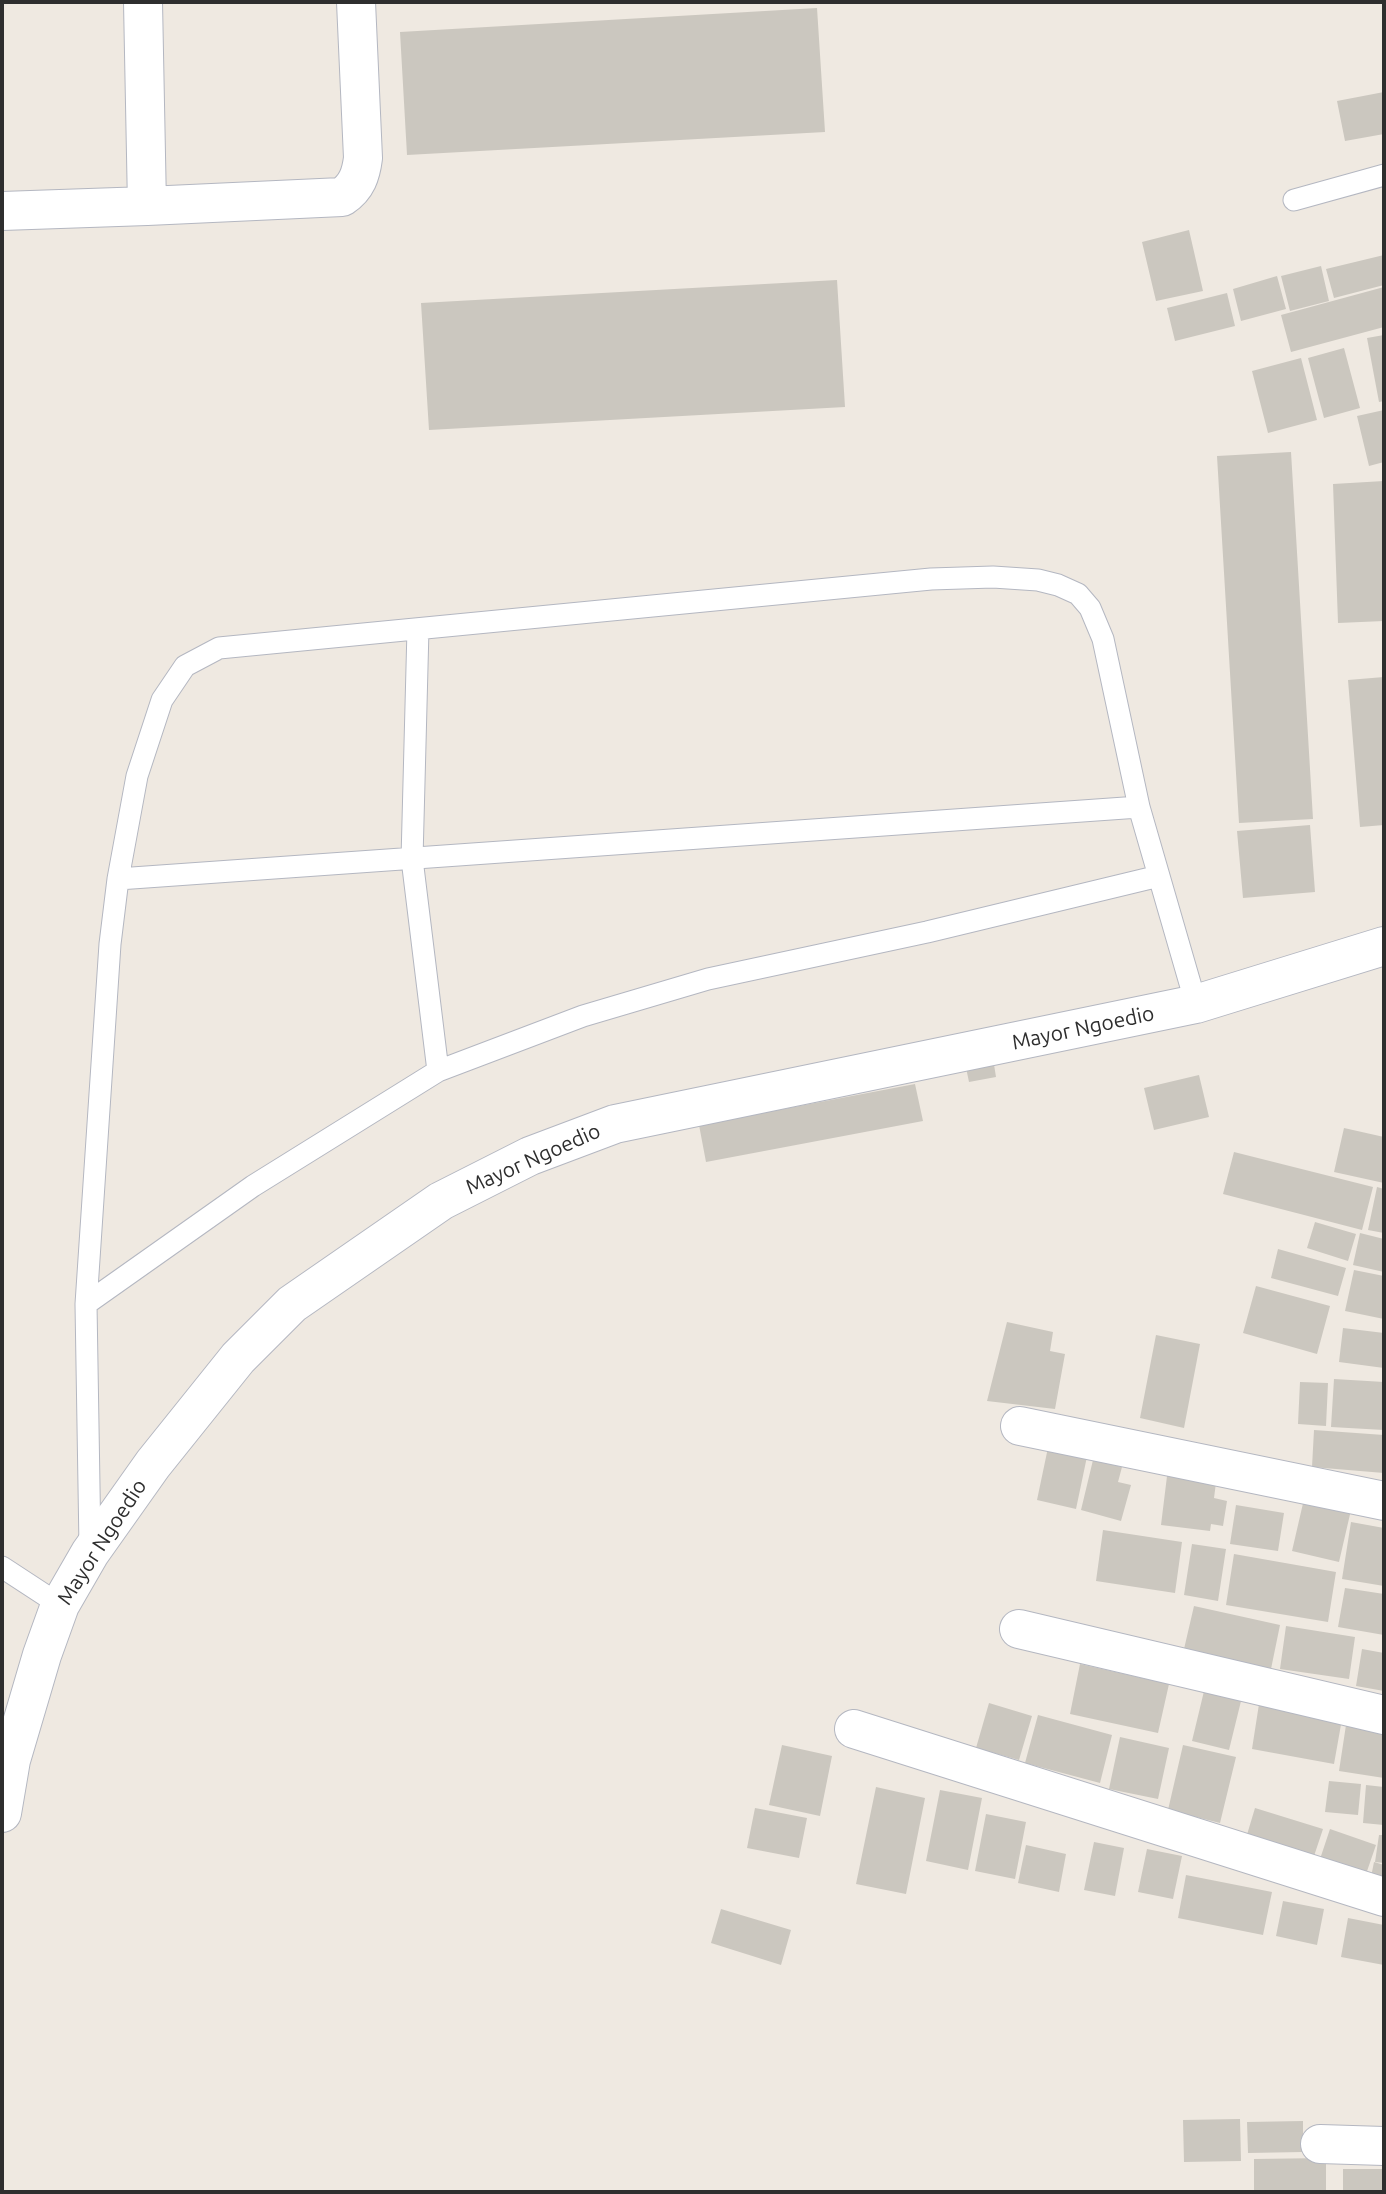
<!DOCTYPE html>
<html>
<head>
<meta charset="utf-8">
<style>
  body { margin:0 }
  #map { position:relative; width:1386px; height:2194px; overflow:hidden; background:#efe9e1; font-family:Ubuntu,sans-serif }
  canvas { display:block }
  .frame { position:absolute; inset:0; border:4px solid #2e2e2e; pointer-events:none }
</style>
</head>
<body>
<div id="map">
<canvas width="1386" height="2194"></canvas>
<div class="frame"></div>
</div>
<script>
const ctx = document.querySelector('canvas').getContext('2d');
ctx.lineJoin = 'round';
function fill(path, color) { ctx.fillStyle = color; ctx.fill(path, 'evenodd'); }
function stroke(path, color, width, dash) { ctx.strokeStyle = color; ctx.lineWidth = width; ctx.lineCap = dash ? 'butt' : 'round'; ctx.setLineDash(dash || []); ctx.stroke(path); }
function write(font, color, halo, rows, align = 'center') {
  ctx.font = font + ' Ubuntu,sans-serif'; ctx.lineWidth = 7; ctx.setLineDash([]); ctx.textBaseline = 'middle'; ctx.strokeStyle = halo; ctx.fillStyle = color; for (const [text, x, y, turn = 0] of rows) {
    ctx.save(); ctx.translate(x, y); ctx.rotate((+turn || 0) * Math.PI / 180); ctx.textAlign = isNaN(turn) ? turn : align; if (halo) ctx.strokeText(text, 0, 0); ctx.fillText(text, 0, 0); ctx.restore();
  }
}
fill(new Path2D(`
  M817 8 825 132 407 155 400 32Z
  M1384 92V134L1345 141 1337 101Z
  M1189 230 1203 291 1156 301 1142 242Z
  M1384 255V285L1334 298 1326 269Z
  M1321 266 1329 301 1290 311 1281 276Z
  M1277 276 1286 309 1241 321 1233 289Z
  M837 280 845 407 429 430 421 303Z
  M1384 287V327L1291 352 1281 315Z
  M1227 293 1235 326 1175 341 1167 308Z
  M1384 335V401L1379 402 1367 338Z
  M1344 348 1360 408 1324 418 1308 358Z
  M1301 358 1317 420 1268 433 1252 371Z
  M1384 410V462L1369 466 1357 416Z
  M1291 452 1313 819 1239 823 1217 456Z
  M1384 481V621L1338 623 1333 484Z
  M1384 677V825L1360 827 1348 680Z
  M1310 825 1315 892 1243 898 1237 831Z
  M992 1052 996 1077 969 1082 964 1058Z
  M1199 1075 1209 1117 1154 1130 1144 1088Z
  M915 1084 923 1121 706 1162 699 1125Z
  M1344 1128 1384 1137V1183L1334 1172Z
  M1234 1152 1373 1187 1362 1230 1223 1194Z
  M1377 1187 1384 1189V1233L1368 1230Z
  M1315 1222 1356 1234 1348 1261 1307 1248Z
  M1360 1233 1384 1239V1272L1353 1265Z
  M1278 1249 1346 1268 1338 1296 1271 1278Z
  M1354 1270 1384 1276V1319L1345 1311Z
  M1256 1286 1330 1306 1317 1354 1243 1333Z
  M1007 1322 1053 1332 1050 1351 1065 1354 1055 1409 987 1401Z
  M1343 1328 1384 1333V1368L1339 1362Z
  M1156 1335 1200 1344 1184 1428 1140 1418Z
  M1334 1379 1384 1382V1430L1331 1427Z
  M1300 1382 1328 1383 1326 1426 1298 1424Z
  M1314 1430 1384 1435V1473L1312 1467Z
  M1050 1438 1089 1447 1076 1509 1037 1500Z
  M1093 1460 1122 1467 1118 1482 1131 1485 1121 1521 1081 1510Z
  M1168 1468 1217 1475 1214 1498 1227 1501 1223 1526 1211 1524 1210 1531 1161 1525Z
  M1304 1499 1351 1510 1339 1562 1292 1551Z
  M1236 1505 1284 1513 1278 1551 1230 1544Z
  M1351 1522 1384 1528V1586L1342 1579Z
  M1103 1530 1182 1542 1175 1593 1096 1581Z
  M1192 1544 1226 1549 1218 1601 1184 1595Z
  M1234 1554 1336 1572 1328 1622 1226 1605Z
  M1345 1588 1384 1594V1635L1338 1627Z
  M1194 1606 1280 1625 1271 1669 1184 1649Z
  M1286 1626 1355 1637 1349 1679 1280 1669Z
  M1362 1649 1384 1653V1691L1356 1686Z
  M1080 1664 1169 1684 1158 1733 1070 1714Z
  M1205 1687 1242 1697 1229 1750 1192 1741Z
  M989 1703 1032 1716 1019 1760 976 1748Z
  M1259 1704 1342 1719 1334 1764 1252 1749Z
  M1038 1715 1112 1735 1100 1783 1025 1763Z
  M1346 1725 1384 1731V1778L1339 1771Z
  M1120 1737 1169 1748 1158 1799 1109 1789Z
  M782 1745 832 1756 820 1816 769 1805Z
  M1183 1745 1236 1757 1220 1823 1168 1810Z
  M1329 1781 1361 1784 1358 1815 1325 1812Z
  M1366 1785 1384 1787V1825L1363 1823Z
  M876 1787 925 1798 906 1894 856 1884Z
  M940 1790 982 1798 968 1870 926 1861Z
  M755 1808 807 1818 799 1858 747 1848Z
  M1255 1808 1323 1829 1313 1859 1246 1838Z
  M986 1814 1026 1822 1015 1879 975 1871Z
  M1330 1829 1376 1845 1365 1877 1319 1862Z
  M1379 1835H1384V1863L1375 1862Z
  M1094 1842 1124 1848 1115 1896 1084 1890Z
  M1026 1845 1066 1854 1059 1892 1018 1883Z
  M1147 1849 1182 1856 1173 1899 1138 1892Z
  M1374 1862 1384 1865V1885L1370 1882Z
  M1186 1875 1272 1892 1263 1935 1178 1918Z
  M1283 1901 1324 1909 1317 1945 1276 1936Z
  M721 1909 791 1930 781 1965 711 1943Z
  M1348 1918 1384 1925V1965L1341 1957Z
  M1240 2119 1241 2161 1184 2162 1183 2120Z
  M1303 2121V2152L1248 2153 1247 2122Z
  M1326 2158V2192H1254V2159Z
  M1343 2169H1384V2192H1343Z`), '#cbc7bf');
const service = new Path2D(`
  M1294 200 1384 175
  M418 629 412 859 438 1071
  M118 879 1139 807
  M86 1304 253 1186 438 1071 583 1016 708 979 927 932 1159 876
  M90 1547 86 1304 110 944 118 879 137 776 162 700 185 666 219 648 931 579 993 577 1038 580 1058 585 1078 594 1090 608 1103 639 1139 807 1196 1004
  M2 1567 60 1605`);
const minor = new Path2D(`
  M147 206 342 197C357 187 361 174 363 158L356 2
  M2 211 147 206 143 2
  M1020 1426 1384 1501
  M1019 1629 1384 1715
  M854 1729 1384 1897
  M1320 2144 1384 2146`);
const tertiary = new Path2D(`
  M2 1813 11 1760 42 1655 60 1605 90 1553 153 1464 238 1358 292 1304 441 1201 530 1156 615 1124 1196 1004 1384 946`);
stroke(service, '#b4b7c1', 23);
stroke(minor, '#b4b7c1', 40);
stroke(tertiary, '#b4b7c1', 40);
stroke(service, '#fff', 21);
stroke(minor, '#fff', 38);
stroke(tertiary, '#fff', 38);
write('21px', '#2e2e2e', '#fff', [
  ["Mayor Ngoedio",1083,1028,-12],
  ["Mayor Ngoedio",533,1159,-24],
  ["Mayor Ngoedio",102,1542,-57]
]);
</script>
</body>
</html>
